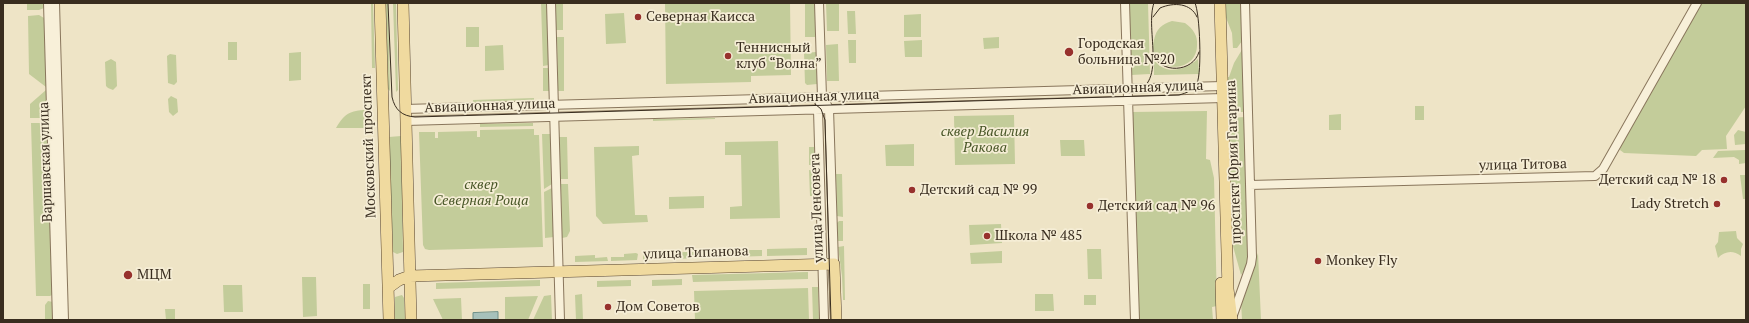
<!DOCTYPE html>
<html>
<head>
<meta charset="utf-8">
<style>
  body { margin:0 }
  #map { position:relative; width:1749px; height:323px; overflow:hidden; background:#eee4c6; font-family:"PT Serif",serif }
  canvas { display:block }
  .frame { position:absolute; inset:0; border:4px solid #392d1f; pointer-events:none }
</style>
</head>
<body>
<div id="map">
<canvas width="1749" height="323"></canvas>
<div class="frame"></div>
</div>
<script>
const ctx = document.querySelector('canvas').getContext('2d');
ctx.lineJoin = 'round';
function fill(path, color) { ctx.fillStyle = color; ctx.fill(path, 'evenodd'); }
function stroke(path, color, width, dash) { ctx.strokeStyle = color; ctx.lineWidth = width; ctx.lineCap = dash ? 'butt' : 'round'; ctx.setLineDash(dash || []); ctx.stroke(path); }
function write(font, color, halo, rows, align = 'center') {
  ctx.font = font + ' "PT Serif",serif'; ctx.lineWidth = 3.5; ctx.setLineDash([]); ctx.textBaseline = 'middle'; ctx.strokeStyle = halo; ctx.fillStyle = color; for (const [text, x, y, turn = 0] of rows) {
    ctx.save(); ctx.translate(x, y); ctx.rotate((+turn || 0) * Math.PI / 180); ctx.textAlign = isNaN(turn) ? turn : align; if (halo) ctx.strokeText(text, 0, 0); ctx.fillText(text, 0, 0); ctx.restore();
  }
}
fill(new Path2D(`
  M27 3H44V8L39 10H27Z
  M371 3H373L375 68H372Z
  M386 3H388L390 91 388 89Z
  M393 3H396L398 90 396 92Z
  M541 3H547L549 65 543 66Z
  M555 3H563V30H556Z
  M665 3H790L791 75 751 76V82L666 84Z
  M805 3H815V37H805Z
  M826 3H839V31H827Z
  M1129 3H1148L1150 74 1131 75Z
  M1224 3H1241L1242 41 1237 48H1233L1232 33 1225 15Z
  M1702 3H1746V106L1726 136 1727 149 1702 150 1696 156 1624 153 1620 150 1621 144Z
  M855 11 856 34H848L847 11Z
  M624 13 626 43 606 44 605 14Z
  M921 14V37H904V15Z
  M39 15 44 18 46 87 29 74 28 16Z
  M1172 21 1185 23C1193 29 1198 35 1197 46 1196 76 1146 73 1154 40 1156 29 1162 24 1172 21Z
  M466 27H479V47H466Z
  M557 37H564V91H558Z
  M999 37V48L984 49 983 38Z
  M848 40H856V63H849Z
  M922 40V57H905L904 41Z
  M228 42H237V60H228Z
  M838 44 839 81H827L826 45Z
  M503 45 504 70 485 71V46Z
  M1243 48 1244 112H1226L1225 77H1229L1234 63Z
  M301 52V80L289 81V53Z
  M816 52 817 84 807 85 805 83 804 53Z
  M170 54 176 55 177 82 174 85 168 83 167 56Z
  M111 59 116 62 117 86 113 90 108 88 106 86 105 62Z
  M1198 59 1199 74 1154 75V60C1166 76 1185 70 1198 59Z
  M543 68H549V91H543Z
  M46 90 47 115 42 118H30V104Z
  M171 96 177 99 178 112 173 116 169 112 168 99Z
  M534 98V100L473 102V100Z
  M1415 106H1424V120H1415Z
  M370 110V128H336C345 112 352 110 370 110Z
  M1207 111 1206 159 1210 160 1214 178 1217 306 1212 307 1213 320H1139L1132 112Z
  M1341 114V130H1329V115Z
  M1014 115 1015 164 955 165 954 116Z
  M1245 117 1248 257 1247 266 1241 275 1231 239 1227 118Z
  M715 118V119L653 121V119Z
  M31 123H42L47 125 52 295 50 296H36Z
  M533 123V126L480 127V124Z
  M534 129V135H539L543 247 429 250 425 249 423 245 419 132H435V138H438V132L477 131V137H480V130Z
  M1738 130 1746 132V144L1735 145 1734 135Z
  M542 134H551L552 184 544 189Z
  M401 136 403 252 397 254 393 252 389 137Z
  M559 137H567L568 179H560Z
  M1060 140H1084L1085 156H1061Z
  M778 141 780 218 730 219V207L742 206 741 155H725V142Z
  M914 144V166H886L885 145Z
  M639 146V155L632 156 635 215H647L648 222 603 224 596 216 594 147Z
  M809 147H814L815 163 813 165H809Z
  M1745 150 1746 163 1739 164V160L1734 157 1713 158 1718 151Z
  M809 170 815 171 816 196H810Z
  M836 174H842L843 217 837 216Z
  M1740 175H1746V199H1743Z
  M561 184H568L570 231 567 237 562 238Z
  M552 188 554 237 545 238 544 192Z
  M704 196V208L669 209V197Z
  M839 221H843V241H838L837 223Z
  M1001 224 1002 243 970 245 969 225Z
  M1736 231 1737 238 1743 244 1741 249V256C1733 250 1725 251 1718 258L1715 246 1718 242 1719 232Z
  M844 246 845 300H843L842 276 838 247Z
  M807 248V255L767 256V249Z
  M1087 249H1101L1102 279H1088Z
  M734 250H762V256L734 257Z
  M732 251V257L643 260V253Z
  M1002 251V263L971 264 970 253Z
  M636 253 638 254 637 260 611 261V257H624V254Z
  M1258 253 1261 320H1242L1241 302Z
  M595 255V258L607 257 608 261 575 262V256Z
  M808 272V279L693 282 692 275Z
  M302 277H316L317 316 303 317Z
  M682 279V285L652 286V280Z
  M540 280V286L436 289V283Z
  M631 280V286L597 287V281Z
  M363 284H370V309H363Z
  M223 285H242L243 312H224Z
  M812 287H818L819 320H813Z
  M808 288 809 320H695L694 291Z
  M582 294 583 320H576L575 295Z
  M1035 294H1053L1054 311H1035Z
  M402 295 404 298 405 320H395V297Z
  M551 295 552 320H533L544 296Z
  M1084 295H1096V305H1084Z
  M538 296 528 320H505V297Z
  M461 298 462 320H443L433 299Z
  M48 301 53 302V320H45V305Z
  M165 309H175V320H166Z`), '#c3cc9a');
const water = new Path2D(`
  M498 312V320H473V313Z`);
fill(water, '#a7c1bb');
stroke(water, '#6e9089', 1);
const minor = new Path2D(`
  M48 3 57 320
  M55 3 64 320
  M551 3 560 320
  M819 3 822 97 818 110 824 320
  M1125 3 1135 320
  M827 105 829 109 834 264
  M405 109 1222 86
  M406 121 1223 98
  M1250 185 1595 176 1603 169 1697 3
  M1233 315 1251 264 1252 257 1245 3`);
const major = new Path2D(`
  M380 3 389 320
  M403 3 411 320
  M1220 3 1228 289 1232 320
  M1221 283 1222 320
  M388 288 399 280 410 276 834 264 836 320`);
stroke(minor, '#89765c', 10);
stroke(major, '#574430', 12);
stroke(minor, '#f8f0d9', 8);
stroke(major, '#f0da9f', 11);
stroke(new Path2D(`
  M388 3 392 97C395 110 402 116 415 117L1179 95C1187 93 1193 90 1197 83 1202 73 1200 13 1195 3
  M1153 17 1160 8C1174 2 1191 3 1197 17
  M1153 54C1160 74 1193 73 1199 52
  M1129 93C1170 89 1144 29 1154 3
  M815 104 821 109 825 120 831 320`), '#392d1f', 1);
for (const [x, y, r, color] of [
  [638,17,4,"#97312d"],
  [1069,52,5,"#97312d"],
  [728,56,4,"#97312d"],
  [1724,180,4,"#97312d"],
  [912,190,4,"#97312d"],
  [1717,204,4,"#97312d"],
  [1090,206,4,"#97312d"],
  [987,236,4,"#97312d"],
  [1318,261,4,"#97312d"],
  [128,275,5,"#97312d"],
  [608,307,4,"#97312d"]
]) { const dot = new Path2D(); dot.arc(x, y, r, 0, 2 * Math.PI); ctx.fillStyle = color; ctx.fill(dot); stroke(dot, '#f5edd5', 1.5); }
write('14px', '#392d1f', '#f5edd5', [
  ["Северная Каисса",646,17],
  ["Городская",1078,44],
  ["больница №20",1078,60],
  ["Теннисный",736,48],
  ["клуб “Волна”",736,64],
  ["Детский сад № 18",1716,180,"right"],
  ["Детский сад № 99",920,190],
  ["Lady Stretch",1709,204,"right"],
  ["Детский сад № 96",1098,206],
  ["Школа № 485",995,236],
  ["Monkey Fly",1326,261],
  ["МЦМ",137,275],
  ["Дом Советов",616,307]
], 'left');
write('14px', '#392d1f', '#f5edd5', [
  ["Авиационная улица",1138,88,-2],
  ["Авиационная улица",814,97,-2],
  ["Авиационная улица",490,106,-2],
  ["Московский проспект",369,146,-92],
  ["Варшавская улица",46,162,-92],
  ["проспект Юрия Гагарина",1234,162,-92],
  ["улица Титова",1523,165,-1],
  ["улица Ленсовета",817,208,-92],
  ["улица Типанова",696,253,-2]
]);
write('italic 14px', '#475526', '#f5edd5', [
  ["сквер Василия",985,132],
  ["Ракова",985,148],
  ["сквер",481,185],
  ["Северная Роща",481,201]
]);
</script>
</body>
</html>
